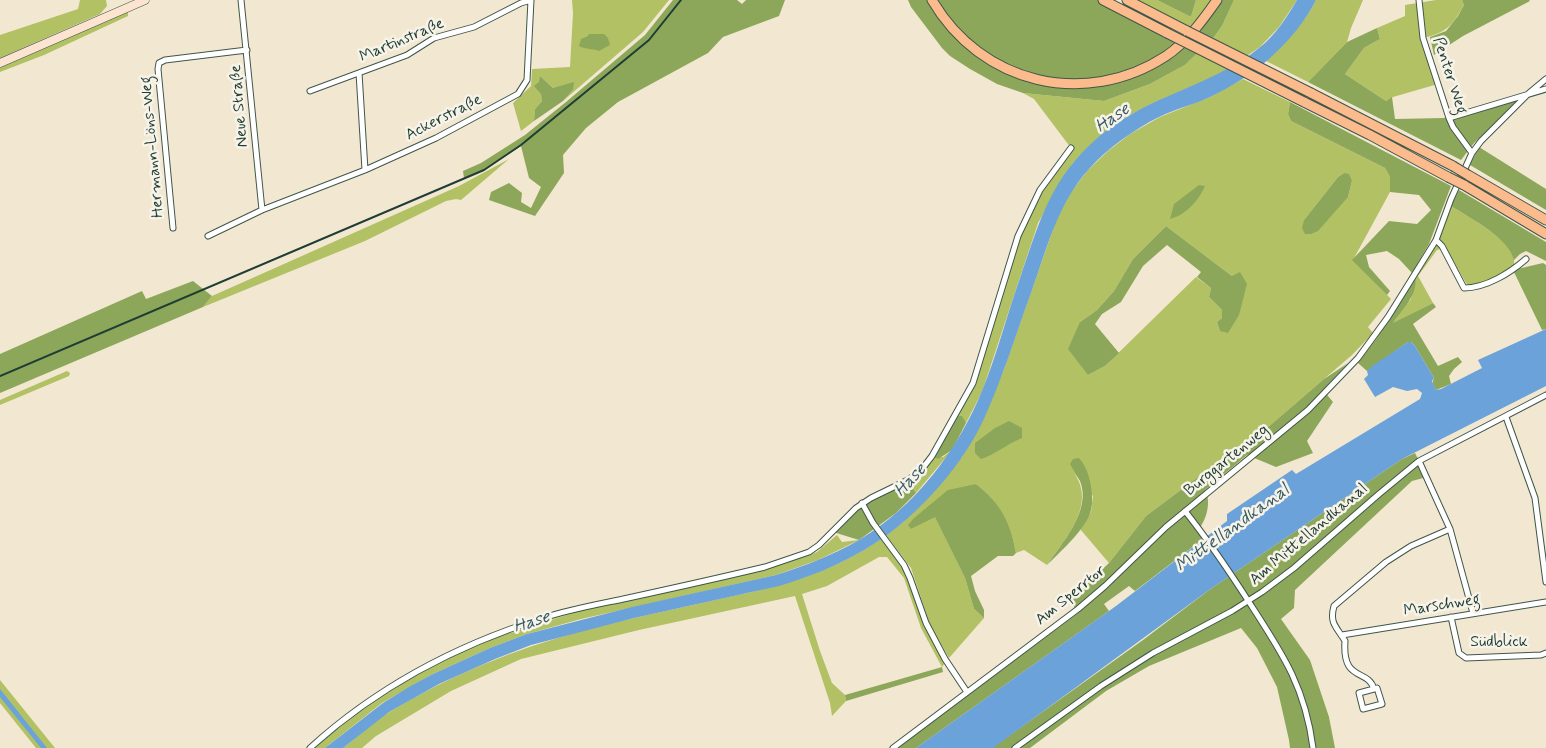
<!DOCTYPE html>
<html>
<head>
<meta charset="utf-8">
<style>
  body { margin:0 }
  canvas { display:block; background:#f2e7d0 }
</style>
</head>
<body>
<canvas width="1546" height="748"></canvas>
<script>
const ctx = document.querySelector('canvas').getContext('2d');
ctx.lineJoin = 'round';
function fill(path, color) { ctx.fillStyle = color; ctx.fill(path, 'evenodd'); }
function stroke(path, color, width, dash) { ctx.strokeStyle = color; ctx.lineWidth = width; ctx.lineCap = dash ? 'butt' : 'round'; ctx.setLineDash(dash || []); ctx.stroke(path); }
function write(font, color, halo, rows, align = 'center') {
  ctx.font = font + ' Mynerve,sans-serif'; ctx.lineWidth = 5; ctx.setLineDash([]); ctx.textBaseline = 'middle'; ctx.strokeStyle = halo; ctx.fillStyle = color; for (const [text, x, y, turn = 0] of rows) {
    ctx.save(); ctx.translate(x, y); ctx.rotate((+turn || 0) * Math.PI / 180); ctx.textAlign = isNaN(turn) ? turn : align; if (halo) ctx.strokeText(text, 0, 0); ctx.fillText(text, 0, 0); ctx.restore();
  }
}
fill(new Path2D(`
  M80 0H106L107 6 100 14 0 58V35L78 9Z
  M572 0H669L643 32 563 101 573 90 553 88 540 76 542 101 535 109 534 121 521 131 513 103 531 86 532 69 570 67 573 13Z
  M1127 0H1157L1191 17 1196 0H1217L1191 35Z
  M1234 0H1297L1279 27 1260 47 1220 74 1153 103 1124 118 1098 139 1073 163 1038 223 982 392 966 423 956 416 973 383 1018 236 1040 190 1071 148 1034 99 1023 93 1104 101 1150 84 1185 65 1214 37 1222 26Z
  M1316 0H1363L1351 28 1347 42 1308 82 1266 61C1285 43 1304 24 1316 0Z
  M1436 0H1462L1464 5C1453 25 1446 33 1423 38L1438 84 1393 97 1386 101 1345 74 1364 48 1380 39 1377 28 1405 16V5Z
  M128 11V16L44 55 0 72V67Z
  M1243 79 1290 102 1288 114 1291 121 1385 168 1390 177V192L1353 260 1391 299 1368 327 1373 333 1352 355 1260 434 1206 471 1146 516 1109 563 1080 529 1091 512 1093 496 1074 473C1097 505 1065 539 1047 565L1024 550 1016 553C1011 524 1000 502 976 484L928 507 915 517 911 529 935 516 965 578 974 609 984 618 949 658 929 622 911 568 886 535 903 522 924 501 962 457 1003 372 1057 218 1071 192 1088 170 1108 151 1130 134 1160 117 1210 97ZM1344 173 1352 181 1348 197 1304 220 1338 177ZM1166 226 1232 276 1220 330 1217 322 1222 318V310L1209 297 1211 288 1196 277 1105 366 1088 375 1080 322 1097 310 1114 291 1133 259Z
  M509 159 461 200 456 199 446 201 365 241 203 307 212 296 459 186Z
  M1451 206C1468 217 1506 237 1513 255 1515 260 1514 265 1513 270L1472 288 1466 283 1446 248 1437 250 1418 276 1433 303 1392 324 1411 299 1415 277 1439 240Z
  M67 371 70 373 69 376 0 405V400Z
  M952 450 916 493 908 480 932 456 943 457Z
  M837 535 842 542 859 540 818 560 776 575 581 619 527 634 490 648 433 674 382 703 325 748H314L338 726 406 680 447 658 488 640 582 610 770 568 817 552Z
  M881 539C913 574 927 620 945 663L942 667 921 628 904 578 887 557H879L827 586 802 594 820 651 832 683 845 695 846 701 832 716 830 703 795 596 639 630 521 659 451 691 376 736 362 748H343C359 736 374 721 391 711 451 675 515 649 582 631 626 619 671 610 715 600 777 587 828 575 881 539Z
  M0 680 55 748H36L0 703Z`), '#b2c164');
fill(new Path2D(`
  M673 0H737L742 4 746 0H785L779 16 723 37 708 53 618 102 586 128 563 155 564 173 535 216 489 200 491 192 509 183 522 193 521 202 531 208 541 187 529 178 521 146 484 170 464 178 463 171 481 163 525 135 566 102 645 35Z
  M908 0H1103L1183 42 1217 0H1234L1222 26 1214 37 1185 65 1150 84 1104 101 1023 93 997 84 970 69 950 56 942 48 911 7Z
  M1157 0H1196L1191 17Z
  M1462 0H1529L1530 1 1463 36 1434 55 1430 37 1446 31 1458 16 1464 5Z
  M1377 28 1380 39 1364 48 1345 74 1386 101 1392 97 1395 119 1444 118 1528 94 1474 143 1461 160 1308 82 1347 42Z
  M589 34H604L608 38 610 45 599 51C592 48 586 50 579 46L581 39 588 36Z
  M540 76 553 88 574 82 573 90 563 101 534 121 535 109 542 101 541 94 534 86 539 82Z
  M1290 102 1451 186 1429 244 1412 273 1399 259 1387 251 1366 255 1369 267 1390 291 1387 295 1352 260 1389 221 1417 224 1431 210 1419 195 1390 192V177L1385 168 1291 121 1288 114Z
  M1479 147 1546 189V210L1470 165Z
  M1344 173 1349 174 1352 181 1348 197 1318 231 1311 234H1305L1302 228 1304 220 1338 177Z
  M1199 185 1205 186C1199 200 1186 215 1170 219L1174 204Z
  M1459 190 1546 242V261L1526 251 1520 254 1514 260C1508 237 1471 219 1451 206Z
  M1166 226 1232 276 1240 272 1247 284 1239 315 1228 333 1220 331 1217 322 1222 318V310L1209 297 1211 288 1197 277 1201 272 1167 245 1143 266 1121 302 1102 314 1095 324 1119 353 1105 366 1088 375 1068 349 1080 322 1097 310 1114 291 1133 259Z
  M1543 263 1546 265V329L1542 330 1513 270Z
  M1415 277C1419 294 1402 310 1393 323L1433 303 1436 307 1413 324 1438 366 1458 357 1462 362 1454 369 1449 376 1451 384 1436 390C1433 385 1432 382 1434 378L1415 346 1411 342H1408L1367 371 1358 363 1377 338Z
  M193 281 212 296 203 307 0 393V354L142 291 146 299Z
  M1348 363 1323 390 1333 402 1307 441 1313 453 1276 467 1247 455 1205 490C1212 502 1206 522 1197 531L1203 539 1135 591 1129 586 1104 604 1109 611 916 748H897L1077 614 1071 599 1109 563 1146 516 1206 471 1260 434 1324 379Z
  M956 416H962L966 423 952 450 938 459 932 456Z
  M1009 421 1022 428V438C1007 444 996 454 981 459L975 453V443L995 428Z
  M1415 453 1427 477 1412 481 1295 590 1294 608 1281 619 1310 660 1329 717 1335 748H1290L1289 740 1277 687 1257 648 1241 628 1149 666 1106 691 1030 748H992L1143 640 1209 590 1402 459Z
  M1079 458C1086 466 1089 475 1091 486 1092 494 1093 502 1091 510 1087 528 1060 552 1047 565 1062 543 1092 510 1080 481 1077 475 1073 470 1070 464L1073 459Z
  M908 480 916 493 896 513 859 540 833 532 856 508Z
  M976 484C1000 502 1011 523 1016 553L1013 556H998L971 576 975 591 984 610V618L974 609 965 578 935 517 911 529 908 525 915 517 948 490Z
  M942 667 943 672 846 701 845 695Z`), '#8da75a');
fill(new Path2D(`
  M1297 0H1316C1294 43 1253 77 1210 97 1193 105 1175 109 1159 117 1133 130 1108 148 1089 169 1058 203 1047 248 1032 290 1016 334 1002 380 982 423 959 471 910 524 864 550 837 566 809 577 779 586L634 618 531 645 495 659 439 684 389 712 343 748H325L383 703 409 687 433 674 490 648 527 634 632 607 776 575C805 566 833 555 859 540 915 507 958 450 982 391 997 354 1007 315 1020 278 1034 238 1045 197 1073 163 1087 146 1106 129 1125 118 1169 91 1218 81 1259 48 1275 36 1287 17 1297 0Z
  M1546 329V386L1402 459 1209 590 993 748H916L1116 606 1227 521V514L1292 470 1296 474 1420 399 1422 393 1417 389 1407 391 1393 387 1375 397 1364 379 1368 375 1367 371 1371 367 1408 342H1411L1415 346 1434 378 1432 381 1436 390 1441 389 1482 368 1478 360Z
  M0 689 47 748H41L0 697Z`), '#6ba2d9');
const minor = new Path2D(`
  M241 0 262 210
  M1419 0 1423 38 1449 118 1453 127 1472 153
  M359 73 365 170
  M310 91 407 55 434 38 474 27 521 3 531 0
  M1449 118 1546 89
  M173 228 158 69 159 63 165 60 247 50
  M208 236 262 210 365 170 436 138 518 94 527 80 531 0
  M1436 240 1442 246 1464 288C1486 288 1510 273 1526 259
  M1506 417 1535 498 1546 582
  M1419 461 1450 529 1473 613
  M862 503 873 523 904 565 910 578 926 623 945 659 967 692
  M1185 511C1208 540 1229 571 1249 602 1282 653 1305 686 1313 748
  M1451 617 1459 653 1466 658 1541 655 1546 653
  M1342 635 1546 602
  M1374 689 1359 693 1363 709 1382 704 1377 688 1374 689C1368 668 1342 683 1345 641 1337 627 1329 624 1334 606L1386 562 1411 546 1450 529
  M310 748C377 687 457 645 543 618 571 609 600 604 628 598 674 588 719 578 765 567L809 552 819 545 856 508 871 498 908 480 922 469 932 456 973 383 1018 236 1040 190 1071 148
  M893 748 1078 609 1105 586 1166 527 1308 410 1358 358 1388 317 1436 240 1451 199 1472 153 1481 141 1528 94 1546 79
  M1015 748 1101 686 1153 653 1232 611 1262 592 1294 568 1379 494 1419 461 1546 395`);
const secondary = new Path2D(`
  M0 63 145 0`);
const trunk = new Path2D(`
  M932 0C981 84 1085 109 1166 56 1187 42 1203 20 1217 0
  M1103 0 1167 33
  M1127 0 1187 31
  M1311 93 1453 166
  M1304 102 1370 135 1448 177
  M1468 175 1546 220
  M1464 185 1546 234`);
stroke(minor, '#3f564b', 7);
stroke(secondary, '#3f564b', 9);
stroke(trunk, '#3f564b', 11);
stroke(minor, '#fff', 5);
stroke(secondary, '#fde4d1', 8);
stroke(trunk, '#fbbb8c', 9);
stroke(new Path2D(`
  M0 376 484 170 521 145 649 40 681 0`), '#1f3d34', 2);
const trunkBridge = new Path2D(`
  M1187 31 1311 93
  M1167 33 1304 102
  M1453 166 1468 175
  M1448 177 1464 185`);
stroke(trunkBridge, '#3f564b', 11, []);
stroke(trunkBridge, '#fbbb8c', 9);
write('16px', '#1f3d34', '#f7f3e8', [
  ["Martinstraße",402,41,-23],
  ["Penter Weg",1449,76,72],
  ["Neue Straße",240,106,-95],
  ["Ackerstraße",444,118,-27],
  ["Hermann-Löns-Weg",153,147,-95],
  ["Burggartenweg",1227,461,-39],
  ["Am Mittellandkanal",1309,535,-40],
  ["Am Sperrtor",1071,596,-39],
  ["Marschweg",1442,606,-9],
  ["Südblick",1499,643]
]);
write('italic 18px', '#365b66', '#f7f3e8', [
  ["Hase",1113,119,-35],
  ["Hase",911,481,-47],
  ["Mittellandkanal",1233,529,-36],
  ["Hase",532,623,-18]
]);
</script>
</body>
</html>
